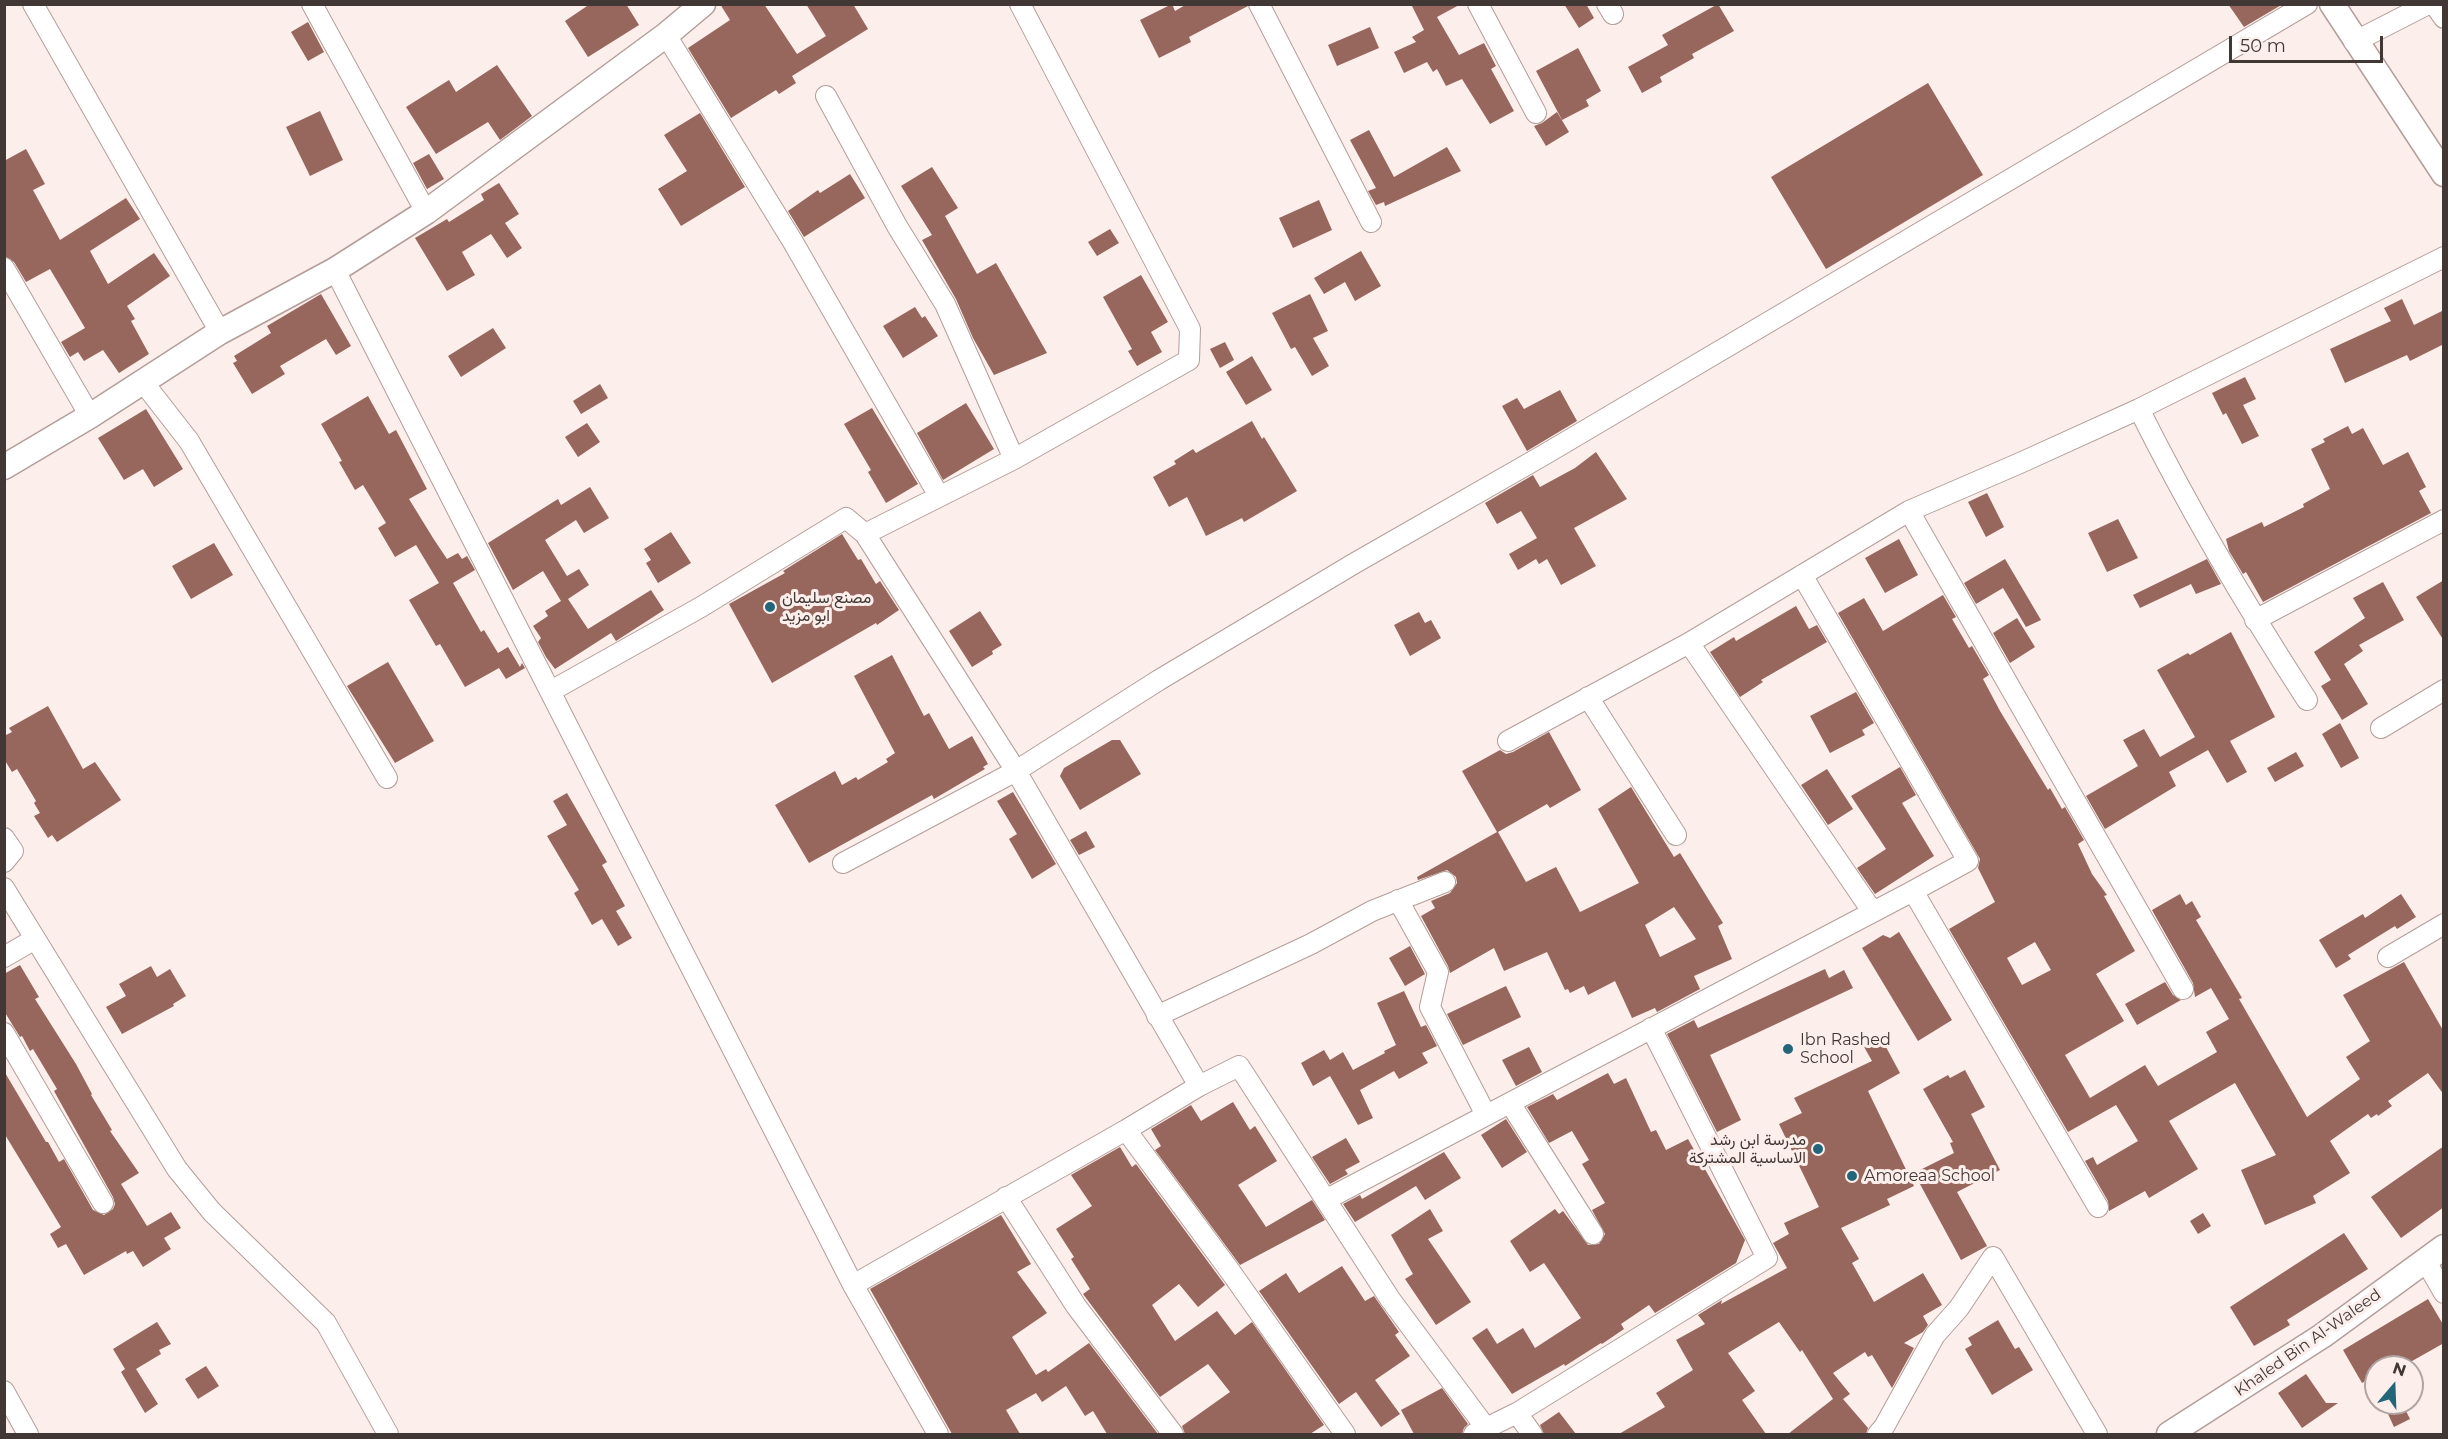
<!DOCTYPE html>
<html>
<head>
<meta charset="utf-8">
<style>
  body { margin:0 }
  #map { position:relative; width:2448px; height:1439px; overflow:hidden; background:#fceeeb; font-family:Montserrat,sans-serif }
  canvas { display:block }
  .frame { position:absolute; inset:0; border:6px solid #413836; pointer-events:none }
  .north { position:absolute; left:2364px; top:1355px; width:60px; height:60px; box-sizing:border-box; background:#fceeeb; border:2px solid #b1a5a3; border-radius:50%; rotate:19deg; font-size:16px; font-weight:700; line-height:24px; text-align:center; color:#413836 }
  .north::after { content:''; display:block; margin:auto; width:21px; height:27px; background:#246679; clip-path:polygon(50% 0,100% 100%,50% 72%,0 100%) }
  .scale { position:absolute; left:2229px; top:36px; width:154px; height:27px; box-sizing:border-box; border:3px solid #413836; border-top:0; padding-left:8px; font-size:18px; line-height:21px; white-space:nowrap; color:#413836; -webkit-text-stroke:4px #fceeeb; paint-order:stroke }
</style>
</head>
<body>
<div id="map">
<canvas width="2448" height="1439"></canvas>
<div class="frame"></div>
<div class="north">N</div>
<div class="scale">50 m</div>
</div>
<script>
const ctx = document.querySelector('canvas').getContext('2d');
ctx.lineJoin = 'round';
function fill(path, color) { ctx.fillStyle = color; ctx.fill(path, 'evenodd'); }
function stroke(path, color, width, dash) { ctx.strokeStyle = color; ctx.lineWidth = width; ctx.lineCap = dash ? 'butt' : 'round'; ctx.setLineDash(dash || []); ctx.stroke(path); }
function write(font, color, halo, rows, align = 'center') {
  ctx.font = font + ' Montserrat,Vazirmatn,sans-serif'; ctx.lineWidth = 6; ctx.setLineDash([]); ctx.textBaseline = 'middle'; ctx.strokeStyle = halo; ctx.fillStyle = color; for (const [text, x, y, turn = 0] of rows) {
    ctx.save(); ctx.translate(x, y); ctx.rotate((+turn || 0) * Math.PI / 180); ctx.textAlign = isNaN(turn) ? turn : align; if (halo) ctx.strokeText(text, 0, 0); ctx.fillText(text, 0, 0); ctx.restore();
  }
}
fill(new Path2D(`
  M590 4H626L639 25 588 57 565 21Z
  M720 4H764L797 54 826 36 806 4H853L868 29 792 76 796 83 779 94 776 90 731 118 688 48 730 20Z
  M1172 4 1175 11 1187 4H1247L1248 6 1189 37 1191 42 1159 58 1140 20Z
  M1411 4H1461L1437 17 1459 55 1484 43 1496 66 1491 69 1514 111 1490 124 1462 79 1446 86 1437 69 1433 72 1427 62 1404 73 1394 52 1416 42 1412 37 1424 30Z
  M1564 4H1586L1594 18 1579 28Z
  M1718 4 1734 31 1692 54 1694 58 1660 77 1662 82 1642 93 1628 67 1668 45 1662 35Z
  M2228 4H2283L2244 27Z
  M308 22 324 52 308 61 291 32Z
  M1370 27 1379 48 1337 66 1328 45Z
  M1578 48 1601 91 1586 100 1589 106 1562 120 1536 71Z
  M497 65 532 116 500 140 488 122 436 154 406 107 449 80 456 92Z
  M1928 83 1983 175 1826 269 1771 177Z
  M320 111 343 160 310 176 286 127Z
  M1557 112 1569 132 1546 146 1534 126 1542 123Z
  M700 113 745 187 681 226 658 189 687 171 664 135Z
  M1369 130 1394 177 1447 147 1461 171 1385 206 1384 202 1376 205 1368 191 1376 188 1350 140Z
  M26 149 45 184 33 190 60 240 126 198 140 219 90 251 108 284 154 253 170 276 127 306 135 319 131 321 149 354 119 373 103 350 84 361 78 352 70 357 61 342 85 328 50 269 26 282 14 262 4 256V161Z
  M429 154 444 179 427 189 413 163Z
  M932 167 958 208 945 216 977 274 996 263 1047 353 994 375 973 338 956 299 922 240 932 235 901 186Z
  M850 174 865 198 804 237 788 211 818 190 820 193Z
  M499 183 519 214 505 223 522 248 507 258 491 234 462 252 475 275 447 291 415 238 447 219 449 222 484 200 481 194Z
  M1319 200 1332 230 1293 248 1279 218Z
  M1110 229 1119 243 1097 256 1088 242Z
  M1361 251 1381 286 1355 301 1345 282 1324 294 1314 278Z
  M1141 275 1168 322 1151 332 1162 352 1137 366 1128 351 1132 349 1103 297Z
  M321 294 351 346 336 355 326 339 280 366 285 374 252 394 233 363 237 361 234 356 271 333 267 326Z
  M1310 294 1328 331 1313 338 1329 366 1312 376 1295 347 1291 349 1272 313Z
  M2402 299 2414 325 2444 310V344L2410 361 2407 355 2345 383 2330 349 2391 321 2384 308Z
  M915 307 922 318 925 316 938 336 903 358 883 326Z
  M493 328 506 348 461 377 448 356Z
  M1225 342 1234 360 1220 368 1210 349Z
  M1252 356 1272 390 1246 405 1226 372Z
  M2245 377 2256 399 2243 405 2259 436 2242 444 2226 413 2223 415 2212 393Z
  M600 384 608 398 581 414 573 401Z
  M1560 390 1577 421 1527 451 1502 406 1517 398 1524 409Z
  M368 396 389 434 396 430 427 489 409 499 433 538 447 559 458 553 462 559 467 556 475 570 453 583 481 632 484 630 498 653 508 647 520 667 522 663 525 668 506 679 499 668 465 687 440 644 436 646 409 600 439 583 416 545 395 557 378 528 386 523 363 485 355 490 339 462 342 461 321 424Z
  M966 403 994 449 943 480 917 433Z
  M872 408 918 484 886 503 868 472 871 470 844 424Z
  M146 409 183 469 154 487 143 469 124 480 98 438Z
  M1252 421 1262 439 1264 437 1297 491 1244 522 1242 518 1206 536 1187 497 1169 507 1153 477 1176 464 1174 461 1193 449 1196 453Z
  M587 423 600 442 578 457 565 437Z
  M2348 426 2352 434 2363 428 2383 465 2408 452 2426 487 2419 491 2431 513 2263 602 2246 572 2243 574 2229 551 2226 539 2262 522 2264 527 2304 507 2303 504 2330 489 2311 449 2325 442 2323 439Z
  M1596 452 1627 499 1574 528 1596 566 1561 585 1547 559 1539 564 1536 559 1518 570 1509 554 1537 538 1521 511 1497 524 1485 503 1533 475 1540 487 1575 468Z
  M590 487 609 518 584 533 576 520 545 540 567 576 579 569 589 585 568 599 588 629 651 590 664 610 616 641 611 633 555 669 546 657 538 642 541 638 533 626 548 616 545 611 561 601 543 571 513 590 488 543 558 499 561 505Z
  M1987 493 2004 527 1986 537 1968 502Z
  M2118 519 2138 558 2107 572 2088 533Z
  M671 532 691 563 658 583 646 563 651 560 644 549Z
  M842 534 858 560 861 559 876 584 880 581 899 610 877 625 876 623 772 683 729 604 785 573 783 571Z
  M1899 539 1918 575 1885 593 1865 558Z
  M214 543 233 575 191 599 172 566Z
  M2005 559 2041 620 2026 627 2003 588 1976 604 1964 583Z
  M2207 559 2221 584 2196 594 2191 584 2140 608 2133 595Z
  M2444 580V641L2416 597Z
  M2383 582 2404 620 2359 645 2363 651 2344 664 2368 704 2342 720 2321 686 2331 680 2314 652 2365 618 2353 598Z
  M1943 595 1956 617 1952 619 1969 648 1972 646 1989 675 1983 679 2000 711 2048 790 2050 788 2062 809 2065 807 2084 840 2078 844 2092 874 2107 895 2104 896 2135 951 2096 974 2124 1021 2065 1055 2090 1098 2145 1065 2158 1086 2217 1052 2206 1032 2229 1019 2211 988 2195 997 2193 983 2152 910 2180 894 2186 905 2192 901 2201 917 2196 920 2242 998 2239 999 2307 1117 2360 1079 2346 1057 2370 1041 2343 995 2404 962 2444 1032V1095L2428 1073 2388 1101 2392 1106 2378 1116 2377 1114 2371 1118 2368 1114 2330 1141 2350 1173 2313 1196 2316 1203 2265 1225 2241 1170 2276 1155 2235 1083 2169 1121 2198 1169 2149 1198 2145 1191 2109 1211 2108 1201 2085 1161 2093 1157 2097 1165 2138 1141 2116 1105 2068 1132 1949 929 1995 902 1978 868 1980 859 1838 613 1864 598 1883 631ZM2035 942 2051 970 2022 985 2007 958Z
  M1796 606 1809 629 1817 625 1827 642 1761 680 1763 682 1740 697 1710 652 1734 637 1736 641Z
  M980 611 1002 645 992 651 993 654 972 667 949 631Z
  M1419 612 1425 623 1431 620 1441 638 1410 656 1394 625Z
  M2017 618 2035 647 2010 663 1993 633Z
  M2231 632 2275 717 2230 741 2247 772 2227 783 2208 750 2169 772 2176 786 2105 829 2086 796 2138 766 2123 740 2144 729 2160 757 2195 737 2157 670 2188 653 2190 655Z
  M892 655 924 716 929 713 949 749 972 736 988 764 983 767 985 769 934 799 932 795 809 863 775 805 835 771 842 785 856 777 858 780 888 762 886 759 895 753 854 676Z
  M388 662 434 741 395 763 347 686Z
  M1856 692 1874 723 1862 730 1865 735 1830 753 1810 716Z
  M48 706 83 769 95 762 121 800 57 842 52 835 48 838 34 816 40 813 34 803 36 801 17 769 12 772 4 759V736L12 732 9 728Z
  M2340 723 2359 758 2341 768 2322 734Z
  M1549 732 1581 790 1550 808 1547 804 1498 832 1526 882 1556 867 1580 912 1639 883 1598 809 1631 787 1674 857 1680 853 1723 923 1718 926 1732 959 1694 976 1700 989 1657 1012 1655 1008 1632 1018 1615 981 1588 995 1584 986 1570 993 1568 989 1565 990 1547 952 1504 971 1494 948 1450 973 1448 966 1421 916 1435 908 1431 901 1450 893 1457 883 1456 877 1447 870 1418 880 1417 877 1497 832 1462 771 1500 750 1506 754 1513 752ZM1674 907 1696 939 1660 957 1645 925Z
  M1112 740H1120L1141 774 1080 810 1060 776 1064 768Z
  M2296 752 2304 766 2275 782 2267 768Z
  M1900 767 1916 795 1902 803 1934 856 1875 894 1857 868 1886 849 1851 796Z
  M1827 769 1853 809 1828 825 1801 785Z
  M1013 792 1056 864 1032 879 1009 839 1017 834 997 801Z
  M567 793 607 862 602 865 625 906 616 911 632 938 618 946 602 919 592 925 574 893 579 890 547 836 567 825 553 801Z
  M1086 831 1095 847 1079 855 1070 840Z
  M2401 894 2416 917 2397 929 2395 926 2348 955 2351 959 2336 968 2319 940 2363 914 2365 918Z
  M1899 932 1952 1020 1918 1041 1862 948 1883 935 1890 938Z
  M1410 946 1425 974 1405 986 1389 958Z
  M20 965 39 997 35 999 76 1064 92 1094 91 1095 112 1130 110 1131 139 1173 121 1184 147 1226 171 1212 181 1228 164 1238 171 1249 143 1267 133 1251 127 1254 126 1251 84 1275 66 1244 58 1248 50 1234 61 1227 4 1133V1071L46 1142H48L59 1162 64 1159 93 1210 104 1215 113 1209 115 1204 113 1197 54 1091 57 1089 33 1049 30 1051 22 1036 20 1037 4 1011V974Z
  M151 966 157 977 170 969 186 996 173 1004 174 1006 122 1034 106 1007 126 996 119 984Z
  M1825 969 1829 978 1844 970 1853 988 1710 1055 1741 1120 1717 1132 1667 1034 1694 1020 1698 1028Z
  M2165 982 2173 995 2181 1000 2137 1025 2125 1004Z
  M1506 986 1521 1017 1463 1045 1447 1014Z
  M1404 991 1421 1027 1426 1025 1437 1046 1422 1053 1428 1063 1399 1079 1394 1071 1360 1090 1373 1118 1358 1125 1330 1076 1313 1086 1301 1063 1324 1050 1330 1060 1343 1052 1353 1070 1385 1053 1384 1051 1396 1045 1377 1003Z
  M1880 1036 1900 1073 1868 1091 1914 1186 1887 1199 1890 1205 1841 1228 1859 1259 1852 1263 1874 1302 1923 1273 1942 1305 1923 1316 1928 1325 1923 1332 1904 1343 1914 1348 1892 1388 1872 1355 1868 1357 1865 1352 1833 1373 1850 1394 1843 1399 1868 1428 1866 1434H1788L1833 1399 1802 1350 1800 1352 1779 1322 1728 1353 1755 1391 1742 1400 1766 1434H1619L1665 1407 1656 1393 1693 1370 1676 1340 1705 1324 1698 1315 1722 1300 1721 1304 1787 1268 1773 1243 1789 1234 1784 1223 1819 1207 1779 1124 1802 1113 1794 1098 1872 1061 1863 1045Z
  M1529 1047 1542 1072 1516 1086 1502 1060Z
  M1965 1070 1985 1107 1971 1114 2000 1170 1957 1192 1987 1246 1961 1260 1914 1173 1954 1153 1950 1143 1953 1142 1923 1089 1948 1075 1950 1078Z
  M1608 1073 1614 1084 1626 1078 1651 1132 1656 1130 1666 1150 1688 1139 1745 1240 1736 1263 1655 1313 1649 1305 1621 1324 1624 1329 1602 1344 1601 1343 1565 1366 1564 1364 1512 1394 1472 1338 1487 1328 1497 1344 1523 1328 1535 1348 1581 1318 1544 1263 1530 1272 1510 1241 1555 1209 1559 1214 1563 1211 1588 1245 1599 1244 1605 1234 1592 1210 1605 1203 1582 1164 1589 1160 1572 1131 1549 1143 1527 1107 1553 1094 1557 1100Z
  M1233 1102 1250 1130 1255 1126 1277 1161 1238 1185 1266 1227 1312 1200 1325 1220 1240 1265 1155 1150 1161 1146 1151 1129 1191 1105 1201 1121Z
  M1506 1119 1527 1152 1502 1168 1481 1135Z
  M1346 1138 1360 1162 1345 1170 1348 1174 1330 1184 1312 1157Z
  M2444 1146V1207L2401 1238 2371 1197Z
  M1120 1147 1132 1167 1136 1164 1225 1285 1198 1307 1179 1284 1152 1305 1175 1341 1217 1311 1235 1335 1252 1322 1324 1425 1310 1434H1185L1182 1426 1230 1392 1208 1364 1160 1397 1083 1294 1090 1289 1071 1259 1074 1257 1056 1229 1092 1206 1071 1175Z
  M1444 1152 1461 1178 1425 1200 1416 1186 1355 1222 1343 1204 1360 1195 1362 1199Z
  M1430 1209 1443 1231 1428 1239 1471 1302 1436 1325 1405 1279 1413 1274 1391 1235Z
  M2203 1213 2211 1226 2198 1234 2190 1221Z
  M1001 1215 1031 1264 1017 1272 1047 1313 1012 1337 1036 1375 1046 1369 1048 1372 1089 1343 1158 1434H1107L1093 1411 1085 1416 1066 1386 1042 1402 1036 1393 1006 1410 1020 1434H952L870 1289Z
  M2344 1233 2368 1269 2287 1320 2290 1325 2254 1346 2230 1307Z
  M1342 1266 1365 1301 1374 1296 1399 1332 1395 1335 1410 1356 1375 1380 1400 1414 1381 1427 1356 1392 1339 1404 1259 1291 1286 1273 1299 1293Z
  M2428 1299 2444 1326V1343L2405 1365 2403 1361 2391 1367H2376V1375L2362 1383 2343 1350Z
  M1998 1320 2015 1349 2019 1347 2033 1370 1992 1395 1965 1349 1972 1345 1968 1338Z
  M157 1322 171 1344 159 1350 161 1354 136 1369 158 1404 145 1413 121 1372 125 1369 113 1349Z
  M206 1366 219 1386 198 1399 185 1379Z
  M2306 1374 2326 1403H2338L2302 1428 2278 1393Z
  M1442 1388 1468 1424 1464 1428 1462 1434H1414L1401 1410Z
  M2383 1403H2402L2410 1419 2394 1427Z
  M1559 1412 1576 1434H1544L1540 1425Z`), '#97665c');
const minor = new Path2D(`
  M33 4 220 332
  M312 4 426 212
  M1259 4 1371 222
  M1478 4 1536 113
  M1607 4 1613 14
  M2434 4 2444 18
  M666 35 793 242 939 496
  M2354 42 2428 4
  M826 96 897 226 945 304 1014 459
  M4 268 90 416
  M335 270 853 1285 938 1434
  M143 382 189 441 387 778
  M2139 409C2189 509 2246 606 2307 700
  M1909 511 2183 989
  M865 534 1014 459 1189 360 1190 329 1020 4
  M1802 575 1968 861 1913 891 2098 1207
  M2255 620 2444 520
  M1689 643 1872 911
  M551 691 701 607 846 518 865 534 1016 771 1199 1086 1239 1066 1390 1299 1486 1428
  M1588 697 1676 835
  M2381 728 2444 690
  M1508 741 1689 643 1909 511 2020 463 2139 409 2444 257
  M4 838 13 851 4 862
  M843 863 1016 771 1159 680 1355 563 1542 456 2307 4
  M4 888 177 1169 212 1212 326 1323 388 1434
  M1398 900 1438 972 1430 1007 1486 1115
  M4 957 35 939
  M2388 957 2444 924
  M1157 1016 1311 944 1372 911 1445 882
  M4 1033 103 1203
  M1510 1103 1593 1234
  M1126 1130 1230 1271 1345 1434
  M1006 1197 1076 1306 1173 1434
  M1327 1199 1913 891
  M2425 1260 2444 1293
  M853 1285 1126 1130 1199 1086
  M4 1391 28 1434
  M1517 1413 1532 1434
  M1474 1434 1517 1413 1767 1258 1651 1028
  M1878 1434 1884 1427 1935 1335 1959 1308 1993 1257 2097 1434`);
const tertiary = new Path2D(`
  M2332 4 2444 174
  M4 467 90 416 220 332 335 270 426 212 666 35 703 4
  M2169 1434 2322 1336 2444 1247`);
stroke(minor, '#b39e99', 22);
stroke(tertiary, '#b39e99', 27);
stroke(minor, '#fff', 20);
stroke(tertiary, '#fff', 24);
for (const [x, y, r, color] of [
  [770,607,6,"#246679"],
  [1788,1049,6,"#246679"],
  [1818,1149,6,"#246679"],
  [1852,1176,6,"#246679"]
]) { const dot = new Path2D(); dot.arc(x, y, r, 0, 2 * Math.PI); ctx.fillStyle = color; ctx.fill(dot); stroke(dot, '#fceeeb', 2); }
write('16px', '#413836', '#fceeeb', [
  ["مصنع سليمان",782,598],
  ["ابو مزيد",782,616],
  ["Ibn Rashed",1800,1040],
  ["School",1800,1058],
  ["مدرسة ابن رشد",1806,1140,"right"],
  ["الاساسية المشتركة",1806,1158,"right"],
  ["Amoreaa School",1864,1176]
], 'left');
write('16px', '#413836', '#fceeeb', [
  ["Khaled Bin Al-Waleed",2308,1343,-35]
]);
</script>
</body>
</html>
